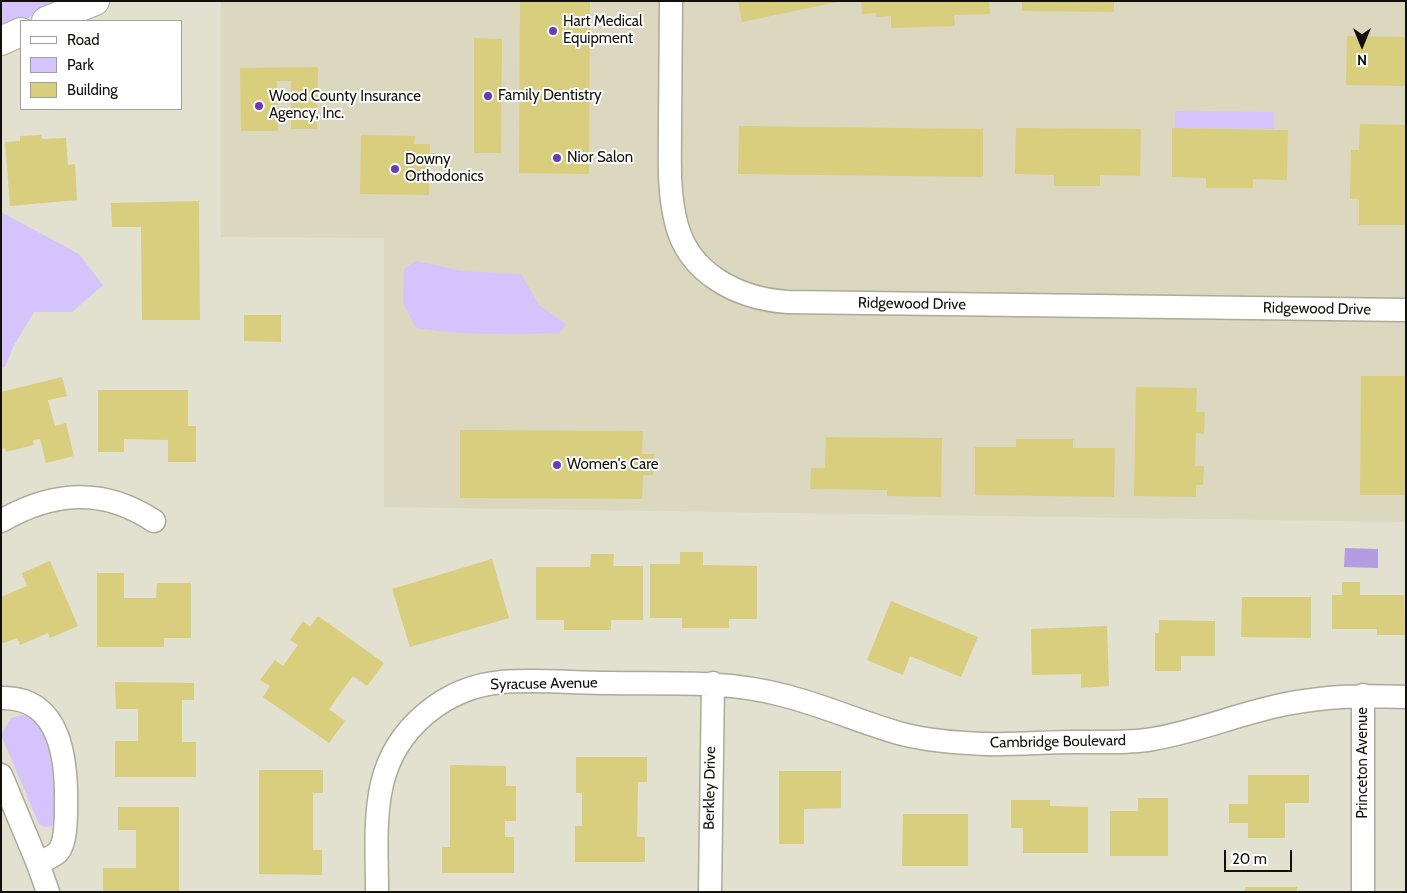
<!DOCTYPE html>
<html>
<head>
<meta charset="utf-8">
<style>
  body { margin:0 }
  #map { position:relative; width:1407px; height:893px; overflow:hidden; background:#e2e0cf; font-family:Cabin,sans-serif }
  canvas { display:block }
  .frame { position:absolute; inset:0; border:2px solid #11100a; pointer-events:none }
  .legend { position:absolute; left:20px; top:20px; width:162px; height:90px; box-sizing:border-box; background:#fff; border:1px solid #a09f9d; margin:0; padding:6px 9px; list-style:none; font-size:15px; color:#11100a }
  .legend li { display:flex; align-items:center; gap:10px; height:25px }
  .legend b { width:25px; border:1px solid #a09f9d }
  .north { position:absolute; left:1337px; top:20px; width:50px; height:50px; -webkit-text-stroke:4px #fff; paint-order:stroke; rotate:180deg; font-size:14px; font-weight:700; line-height:20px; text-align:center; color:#11100a }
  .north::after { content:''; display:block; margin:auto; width:18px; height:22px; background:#11100a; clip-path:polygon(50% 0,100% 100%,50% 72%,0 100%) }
  .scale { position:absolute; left:1224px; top:850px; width:68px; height:22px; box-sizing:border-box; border:2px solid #11100a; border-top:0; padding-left:6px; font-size:15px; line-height:18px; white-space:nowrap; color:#11100a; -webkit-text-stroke:4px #fff; paint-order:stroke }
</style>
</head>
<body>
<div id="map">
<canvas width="1407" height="893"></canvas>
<div class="frame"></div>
<ul class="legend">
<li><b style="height:6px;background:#fff"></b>Road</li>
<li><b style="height:14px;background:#d4c3fc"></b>Park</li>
<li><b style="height:14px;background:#d9cd7e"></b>Building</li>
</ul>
<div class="north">N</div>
<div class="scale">20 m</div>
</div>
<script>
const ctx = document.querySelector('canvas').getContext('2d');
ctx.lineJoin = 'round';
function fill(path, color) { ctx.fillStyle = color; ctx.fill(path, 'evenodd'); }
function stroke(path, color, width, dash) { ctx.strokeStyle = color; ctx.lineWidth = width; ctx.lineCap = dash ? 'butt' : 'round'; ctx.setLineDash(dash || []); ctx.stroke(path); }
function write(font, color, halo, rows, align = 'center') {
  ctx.font = font + ' Cabin,sans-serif'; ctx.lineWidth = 4; ctx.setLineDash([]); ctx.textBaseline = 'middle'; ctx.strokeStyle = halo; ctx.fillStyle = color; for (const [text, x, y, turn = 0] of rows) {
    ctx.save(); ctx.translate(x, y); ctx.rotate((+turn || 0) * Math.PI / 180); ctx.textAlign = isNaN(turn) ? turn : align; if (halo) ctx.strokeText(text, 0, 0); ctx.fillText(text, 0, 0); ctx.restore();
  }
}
fill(new Path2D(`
  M221 1H1406V522L384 507V238L221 237Z`), '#dbd8bf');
fill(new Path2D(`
  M1 1H65L1 30Z
  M1175 111 1274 112V129L1175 128Z
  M1 212 79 254 103 285 72 312H34L14 345 5 367 1 368Z
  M416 261 462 271 521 274 539 305 566 324 559 333C511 335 463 335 416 328L403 303 404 269Z
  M24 715 37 719 48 732 57 819 52 826 45 827 39 824 1 735 11 718Z`), '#d4c3fc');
fill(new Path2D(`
  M1345 548 1378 549V568L1344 567Z`), '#b29de2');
fill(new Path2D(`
  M520 1H590L589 174 519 173Z
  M738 1H838V2L742 22Z
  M861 1H989L990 14 954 15 955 26 891 28V16L876 17V13L862 14Z
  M1022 1H1114V12L1022 11Z
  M1347 36 1406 37V86L1346 85Z
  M474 38 502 39 501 153H474Z
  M318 67 317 129H291V81H277L278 131H241L240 68Z
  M1360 124 1406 125V225H1359V199H1350L1351 150H1359Z
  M739 126 983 129V177L738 174Z
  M1016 128 1141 129 1140 176 1100 175V186H1054V175L1015 174Z
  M1172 128 1288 130 1287 180 1253 179V188H1206V178L1172 177Z
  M41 135 42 139 66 138 68 165 75 164 77 200 10 206 5 142 20 141V136Z
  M361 135 415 136 414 144H430L429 195 360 194Z
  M199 201 200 320H142L141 227H112L111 203Z
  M244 315H281V342L244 341Z
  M1361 376H1406V495H1360Z
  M62 377 67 396 48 400 55 426 66 423 74 456 46 463 40 439 33 440 34 445 6 452 5 448 1 449V392Z
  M1136 387 1197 388 1196 412H1205L1204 434 1196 433 1195 466H1204L1203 485H1196V497L1134 496Z
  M98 390H188V426H196V462H168V440L124 439V452H98Z
  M460 430 643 431 642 454H654L653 475H643L642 499 460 498Z
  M826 437 942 438 941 497 887 496V490L810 489 811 468H825Z
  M1016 439H1073V448H1115L1114 497 975 495V447H1016Z
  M680 552H703V565L757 566V619H729V628H682V618H650V564H680Z
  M591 554H614L613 566H643V620H611V630H564V620H536V567H590Z
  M492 559 509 618 410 647 392 589Z
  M50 561 78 626 50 638 48 633 20 645 17 638 1 644V597L27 586 22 573Z
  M97 573H124V598H156L157 583H191V638H164V647H97Z
  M1342 582H1360V595H1404L1405 635H1377V629H1332V595H1342Z
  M1242 597H1311V638L1241 637Z
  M891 601 978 637 961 677 910 656 903 675 867 660Z
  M318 616 384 663 367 686 353 676 329 709 345 721 329 743 263 697 270 686 260 680 275 660 283 666 298 645 290 640 303 621 310 627Z
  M1159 620 1215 621V656H1181V671H1155V633H1159Z
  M1107 626 1109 686 1081 688V674L1032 675 1031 629Z
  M115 682 194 683V700H182V742H196V777H115V741H138V709H116Z
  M576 757H647V782H638L637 837H645V862H575V826H582V793H576Z
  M450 765 506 766V786H516V821H505V837H514V873H442V847H450Z
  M259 770H323V793H313V850H322V875L259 874Z
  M779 771H841V808L804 809V844H779Z
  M1248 775H1309V803H1285V838H1248V823H1229V804H1248Z
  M1138 798H1168V856H1110V811H1138Z
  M1011 800H1050V806L1088 807V853H1023V828H1011Z
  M118 807H179V892H103V868H136V830H118Z
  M903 814H968V866H902Z
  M1245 887H1297V892H1245Z`), '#d9cd7e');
const minor = new Path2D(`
  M671 1C671 43 670 85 670 127 670 158 668 191 676 222 688 274 739 299 788 302L1406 310
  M1 521C53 491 103 487 154 521
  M1 698C62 696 67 762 66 807 66 819 66 843 58 852 53 857 44 860 38 864
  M1 775 38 864 48 892
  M377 892C377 856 374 819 382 784 395 728 445 687 502 682 537 679 574 683 610 683 668 684 725 680 782 695 823 705 862 723 902 734 929 741 958 743 985 744 1015 745 1045 742 1075 742 1100 742 1123 743 1147 740 1195 733 1239 713 1286 704 1328 696 1363 695 1406 697
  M710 892 713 683
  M1363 892V695`);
const major = new Path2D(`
  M46 21 95 1
  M1 41 21 32`);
stroke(minor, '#acaa99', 25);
stroke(major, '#acaa99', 30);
stroke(minor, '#fff', 22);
stroke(major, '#fff', 28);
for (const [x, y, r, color] of [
  [553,31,5,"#6c3bb3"],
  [488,96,5,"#6c3bb3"],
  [259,106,5,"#6c3bb3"],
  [557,158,5,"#6c3bb3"],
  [395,169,5,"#6c3bb3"],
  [557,465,5,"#6c3bb3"]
]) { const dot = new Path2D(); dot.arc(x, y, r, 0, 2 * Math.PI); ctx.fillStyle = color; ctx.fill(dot); stroke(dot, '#fff', 2); }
write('15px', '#11100a', '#fff', [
  ["Hart Medical",563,22],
  ["Equipment",563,39],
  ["Family Dentistry",498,96],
  ["Wood County Insurance",269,97],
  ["Agency, Inc.",269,114],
  ["Nior Salon",567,158],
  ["Downy",405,160],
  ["Orthodonics",405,177],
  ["Women's Care",567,465]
], 'left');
write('15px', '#11100a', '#fff', [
  ["Ridgewood Drive",912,304,1],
  ["Ridgewood Drive",1317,309,1],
  ["Syracuse Avenue",544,684,-1],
  ["Cambridge Boulevard",1058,742,-1],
  ["Princeton Avenue",1363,763,-90],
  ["Berkley Drive",710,788,-89]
]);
</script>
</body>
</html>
